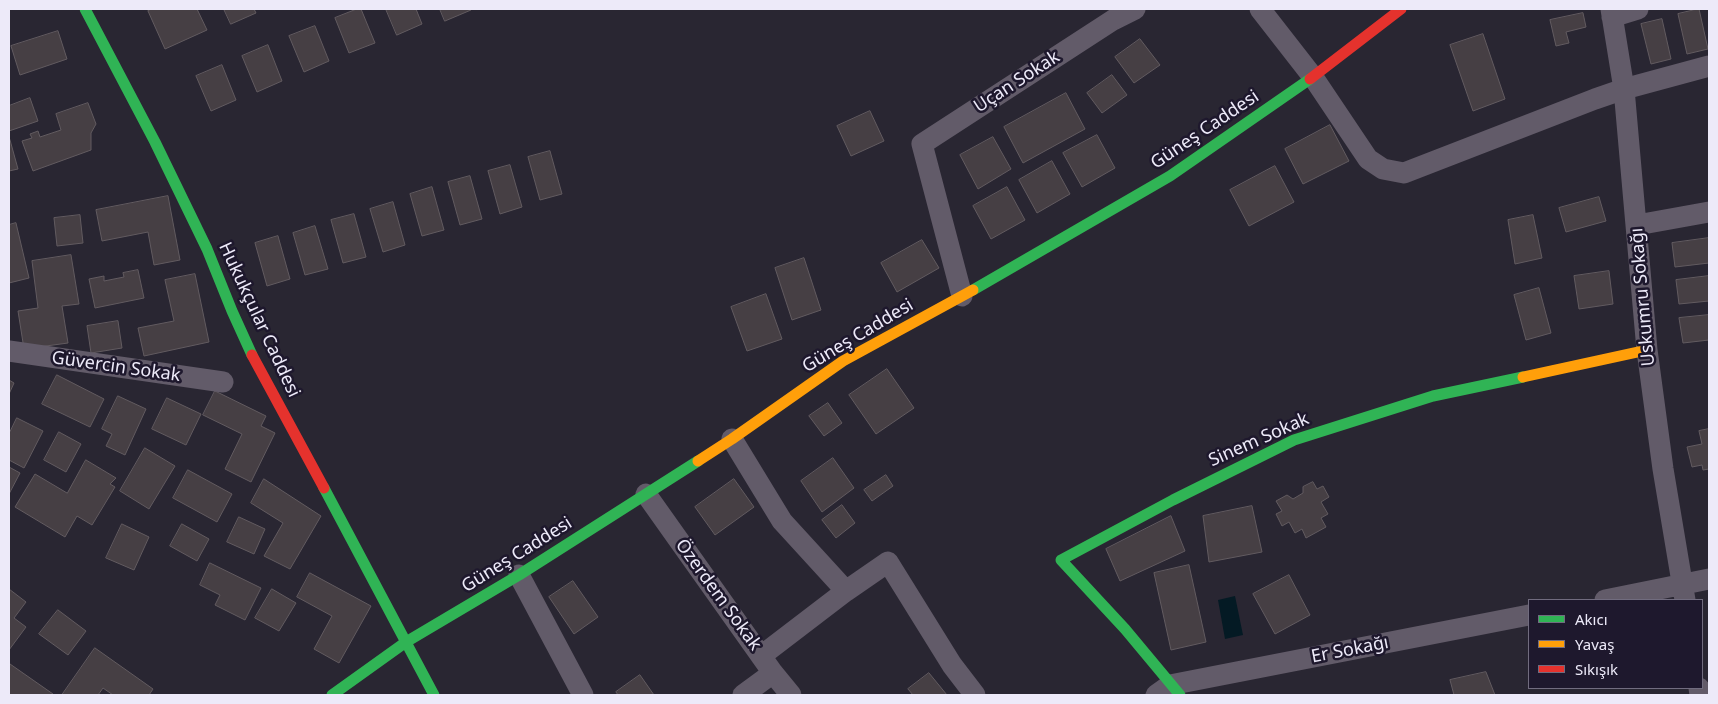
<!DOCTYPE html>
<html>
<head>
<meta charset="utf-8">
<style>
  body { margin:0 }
  #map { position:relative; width:1718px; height:704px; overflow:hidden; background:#292632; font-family:"Noto Sans",sans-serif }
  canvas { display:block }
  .frame { position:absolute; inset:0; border:10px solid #edeaf9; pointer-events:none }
  .legend { position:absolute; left:1528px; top:599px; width:175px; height:90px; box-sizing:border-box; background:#1e182d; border:1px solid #716c7f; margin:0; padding:6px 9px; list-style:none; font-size:15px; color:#edeaf9 }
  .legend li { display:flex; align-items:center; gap:10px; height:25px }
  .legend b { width:25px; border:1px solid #716c7f }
</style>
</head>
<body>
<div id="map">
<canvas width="1718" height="704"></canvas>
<div class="frame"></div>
<ul class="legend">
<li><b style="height:6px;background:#30b455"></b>Akıcı</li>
<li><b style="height:6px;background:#ff9f0a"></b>Yavaş</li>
<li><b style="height:6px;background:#e5322d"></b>Sıkışık</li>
</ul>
</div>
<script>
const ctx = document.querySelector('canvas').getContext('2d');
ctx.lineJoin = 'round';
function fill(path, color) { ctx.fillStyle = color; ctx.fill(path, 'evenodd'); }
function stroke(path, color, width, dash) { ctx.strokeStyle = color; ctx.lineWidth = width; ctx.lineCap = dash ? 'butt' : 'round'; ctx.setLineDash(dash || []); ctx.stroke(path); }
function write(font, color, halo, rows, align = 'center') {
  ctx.font = font + ' "Noto Sans",sans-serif'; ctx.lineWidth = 5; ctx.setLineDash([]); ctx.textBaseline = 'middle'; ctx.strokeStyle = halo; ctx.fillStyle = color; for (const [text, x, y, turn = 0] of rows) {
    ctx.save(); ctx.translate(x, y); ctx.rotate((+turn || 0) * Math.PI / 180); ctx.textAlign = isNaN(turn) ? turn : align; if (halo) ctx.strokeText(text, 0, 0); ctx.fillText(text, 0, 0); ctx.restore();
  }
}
fill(new Path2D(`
  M1235 596 1243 635 1225 639 1218 600Z`), '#041a24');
const building = new Path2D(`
  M152 9H197L207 30 165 49 148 11Z
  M224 9H254L256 13 231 24Z
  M357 9H361L375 43 349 53 335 18Z
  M386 9H416L422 24 397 35Z
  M440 9H470L471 10 445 21Z
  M1699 9 1708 49 1687 54 1678 14Z
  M1583 13 1586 27 1566 32 1569 43 1556 46 1550 20Z
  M1662 19 1671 59 1651 64 1641 24Z
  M315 26 329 61 304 72 289 36Z
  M58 31 67 59 20 75 11 46Z
  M1483 34 1505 99 1473 111 1450 45Z
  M1140 39 1160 65 1134 83 1115 57Z
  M268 45 282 81 257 92 242 56Z
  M222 65 236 100 211 111 196 76Z
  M1112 75 1127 95 1102 113 1087 93Z
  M1066 93 1085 129 1023 163 1004 127Z
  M30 98 38 121 9 131V106Z
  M88 103 96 124 91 133V150L33 171 22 141 32 138 30 134 38 131 40 137 61 130 56 114Z
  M870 111 884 141 851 156 837 126Z
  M1330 125 1349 161 1303 184 1285 149Z
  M1097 135 1115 168 1082 187 1063 153Z
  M993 137 1011 169 978 189 960 155Z
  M10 140 18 169 9 171V141Z
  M550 151 562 194 540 200 528 157Z
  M1052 161 1070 194 1037 213 1019 180Z
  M510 165 522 207 500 214 488 171Z
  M1275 166 1294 202 1249 226 1230 190Z
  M470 176 482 219 460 225 448 182Z
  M432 187 444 230 422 236 410 194Z
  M1007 187 1025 220 991 239 973 206Z
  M168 196 180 260 154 265 148 232 102 241 96 210Z
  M1599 197 1606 221 1566 232 1559 208Z
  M393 202 405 245 383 252 370 209Z
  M354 214 366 257 343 263 331 220Z
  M80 215 83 243 57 246 54 218Z
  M1533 215 1542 258 1515 264 1508 220Z
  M16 223 29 278 9 283V225Z
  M315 226 328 269 305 275 293 233Z
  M278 236 290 279 267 286 255 243Z
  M1709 238V263L1675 267 1672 243Z
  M922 240 939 268 897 292 881 263Z
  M71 255 79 304 62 306 68 343 24 349 18 311 38 308 32 261Z
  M804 258 821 310 792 320 775 268Z
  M138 270 144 298 95 308 89 279 104 276V281L124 277 123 273Z
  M1609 271 1613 304 1579 309 1574 276Z
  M195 274 209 342 144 356 138 328 174 321 165 280Z
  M1709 276V301L1679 304 1676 280Z
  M1539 288 1551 333 1526 340 1514 295Z
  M766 294 782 339 747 351 731 307Z
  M1709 315V340L1683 343 1679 318Z
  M118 321 122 348 91 353 87 326Z
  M887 369 914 408 876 434 849 395Z
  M57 375 104 399 90 427 42 404Z
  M9 380 14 383 9 394Z
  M215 391 266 416 261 426 275 433 251 482 225 469 242 434 203 415Z
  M118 396 146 409 125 455 106 446 112 434 102 429Z
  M167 398 201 414 186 445 152 429Z
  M828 403 842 423 824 436 809 416Z
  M17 418 43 431 24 468 9 460V434Z
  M1709 429V469L1703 470 1702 465 1692 467 1687 447 1702 444 1699 431Z
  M59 432 81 444 66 472 44 460Z
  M145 448 175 466 149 509 120 491Z
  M833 458 854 488 822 512 801 481Z
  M86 460 116 478 110 484 115 487 92 525 77 516 65 537 15 507 35 474 67 493Z
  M9 467 20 473 9 494Z
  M188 470 232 494 217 522 173 498Z
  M886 475 893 486 872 501 864 490Z
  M264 479 321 516 290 569 264 556 283 523 251 503Z
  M734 479 754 507 715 535 695 507Z
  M1313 482 1317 489 1323 486 1329 497 1321 502 1328 514 1321 518 1326 527 1306 538 1302 529 1295 533 1289 522 1282 526 1276 514 1282 511 1276 501 1287 495 1293 499 1303 493V487Z
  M842 505 855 523 836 538 822 520Z
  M1252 506 1262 552 1209 562 1203 516Z
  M1171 516 1185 551 1120 581 1106 549Z
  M239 517 265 529 254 554 227 542Z
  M122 524 149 537 134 570 106 558Z
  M182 524 209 539 197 561 170 546Z
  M210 563 261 588 245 620 215 605 220 595 200 585Z
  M1189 565 1206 642 1171 650 1154 573Z
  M310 573 371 606 339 663 314 649 332 616 297 597Z
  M1289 575 1310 615 1275 634 1253 594Z
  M573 581 598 617 574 634 549 597Z
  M9 589 26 602 14 618 26 627 9 650Z
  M272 589 296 603 279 631 255 618Z
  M58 610 86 631 68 655 39 634Z
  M95 648 153 689 149 695H113L103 688 98 695H62Z
  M10 664 53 694V695H9Z
  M1486 672 1495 695H1454L1450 680Z
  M929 673 947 695H913L908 689Z
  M640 675 654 695H618L616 692Z`);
fill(building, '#463f44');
stroke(building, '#625b60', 1);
stroke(new Path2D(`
  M1260 9 1313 77 1368 159 1383 169 1404 173 1595 99 1624 89 1709 66
  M1611 9 1624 89 1647 350 1663 469 1685 600
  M1612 17 1638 9
  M1637 225 1709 212
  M962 296 922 144 1113 20 1135 9
  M9 351 223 382
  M732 439 782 521 846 591 761 656
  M646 494 773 673 791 695
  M519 575 583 695
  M846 591 888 562 952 665 975 695
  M1605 600 1709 579
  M1699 688 1700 695
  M743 695 773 673
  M1156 695 1170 685 1529 615`), '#625b69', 21);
stroke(new Path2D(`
  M85 9 155 142 207 249 232 311 252 355
  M973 290 1170 176 1310 79
  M324 488 434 695
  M332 695 406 642 519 575 698 461
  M1180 695 1125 629 1061 560 1173 500 1294 440 1433 396 1523 377`), '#30b455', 11);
stroke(new Path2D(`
  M1523 377 1647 350
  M698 461 732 439 843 361 973 290`), '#ff9f0a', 11);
stroke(new Path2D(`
  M1310 79 1401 9
  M252 355 324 488`), '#e5322d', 11);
write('18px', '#edeaf9', '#1e182d', [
  ["Uçan Sokak",1017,82,-33],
  ["Güneş Caddesi",1205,130,-34],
  ["Uskumru Sokağı",1643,297,-95],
  ["Hukukçular Caddesi",259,320,65],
  ["Güneş Caddesi",858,336,-31],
  ["Güvercin Sokak",116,367,8],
  ["Sinem Sokak",1259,440,-24],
  ["Güneş Caddesi",517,555,-32],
  ["Özerdem Sokak",718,595,54],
  ["Er Sokağı",1350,650,-11]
]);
</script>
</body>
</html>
